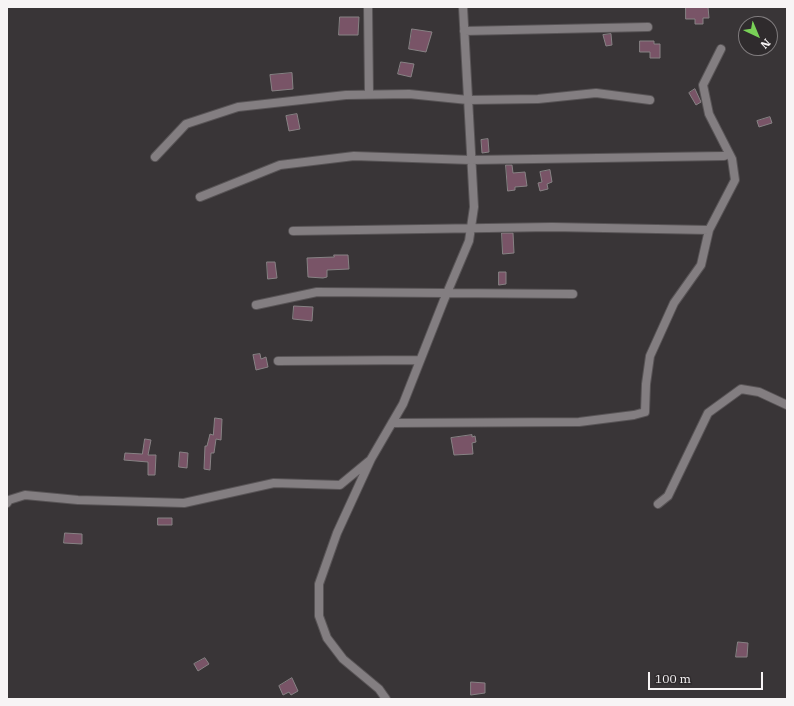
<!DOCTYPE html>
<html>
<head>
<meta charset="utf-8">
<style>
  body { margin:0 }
  #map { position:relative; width:794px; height:706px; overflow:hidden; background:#393537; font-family:"IBM Plex Serif",serif }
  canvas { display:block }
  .frame { position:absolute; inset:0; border:8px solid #f7f4f5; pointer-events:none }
  .north { position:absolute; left:738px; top:16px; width:40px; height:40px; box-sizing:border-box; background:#2f2b2d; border:1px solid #7f7b7d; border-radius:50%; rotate:136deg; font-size:11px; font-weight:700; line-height:16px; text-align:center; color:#f7f4f5 }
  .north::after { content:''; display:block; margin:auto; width:14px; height:18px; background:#79d157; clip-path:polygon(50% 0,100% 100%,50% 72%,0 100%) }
  .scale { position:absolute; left:648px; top:672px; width:115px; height:18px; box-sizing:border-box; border:2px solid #f7f4f5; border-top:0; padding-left:5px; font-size:12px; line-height:14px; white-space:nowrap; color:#f7f4f5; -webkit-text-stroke:3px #2f2b2d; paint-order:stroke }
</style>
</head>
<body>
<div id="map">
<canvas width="794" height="706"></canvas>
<div class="frame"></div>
<div class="north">N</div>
<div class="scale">100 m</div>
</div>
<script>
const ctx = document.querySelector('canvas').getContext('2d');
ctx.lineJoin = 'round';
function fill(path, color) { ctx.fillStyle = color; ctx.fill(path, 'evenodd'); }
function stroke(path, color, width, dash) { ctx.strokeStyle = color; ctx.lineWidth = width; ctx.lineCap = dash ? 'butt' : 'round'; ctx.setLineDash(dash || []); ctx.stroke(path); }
const building = new Path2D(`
  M686 7H708L709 18H703V24H695V19H686Z
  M340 17H359L358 35H339Z
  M412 29 432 32 426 52 409 49Z
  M611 34 612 45 606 46 603 35Z
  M640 41H654V44H660V58H650V52H640Z
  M401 62 414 64 411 77 398 74Z
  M292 73 293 89 272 91 270 75Z
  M695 89 701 102 696 105 689 93Z
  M297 114 300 129 289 131 286 116Z
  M770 117 772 123 759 127 757 121Z
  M488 139 489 152 482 153 481 140Z
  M506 165H512L513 173 525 172 527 186 515 187V190L508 191Z
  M550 170 552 182 547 184 548 189 540 191 538 183 542 182 540 172Z
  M502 233H513L514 253 503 254Z
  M334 255H348L349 269 327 270V277L323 278 308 277 307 258 334 257Z
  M267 262H275L277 278 268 279Z
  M499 272H506V284L499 285Z
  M294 306 313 307 312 321 293 319Z
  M260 354 261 359 266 357 268 367 256 370 253 355Z
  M215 418 222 419 221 440 216 439 214 453H211L210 470 204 469 205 446H207L210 434 213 435Z
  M472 435V437L475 436 476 442 472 443 473 454 454 455 451 438Z
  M145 439 151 440 148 455H156L155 475H148V462L124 460 125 453 142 454Z
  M180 452 188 453 187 468 179 467Z
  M158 518H172V525H158Z
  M65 533 82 534V544L64 543Z
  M738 642 748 643 747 657H736Z
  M205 658 209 664 198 671 194 664Z
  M292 678 298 691 291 695 289 692 283 695 279 686Z
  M471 682 485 683V693L471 695Z`);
fill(building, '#795467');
stroke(building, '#878284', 1);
const minor = new Path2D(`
  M368 7 369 94
  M464 31 648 27
  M155 157 186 124 238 107 346 95 409 94 468 100 538 99 596 93 650 100
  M200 197 280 165 354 156 471 160 724 156
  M293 231 552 227 709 230
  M256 305 317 292 573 294
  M278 361 420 360
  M392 423 579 422 634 415 645 412 646 384 650 356 674 303 701 265 709 230 735 180 732 159 709 114 703 85 721 49
  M7 503 9 500 25 495 78 500 184 503 274 483 340 485 369 461
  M658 504 668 496 708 413 741 389 759 392 787 405
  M386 699 379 689 343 659 327 638 319 616V584L337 533 371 459 403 404 444 300 469 241 474 207 463 7`);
stroke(minor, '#585456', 10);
stroke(minor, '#837e81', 8);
</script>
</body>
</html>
